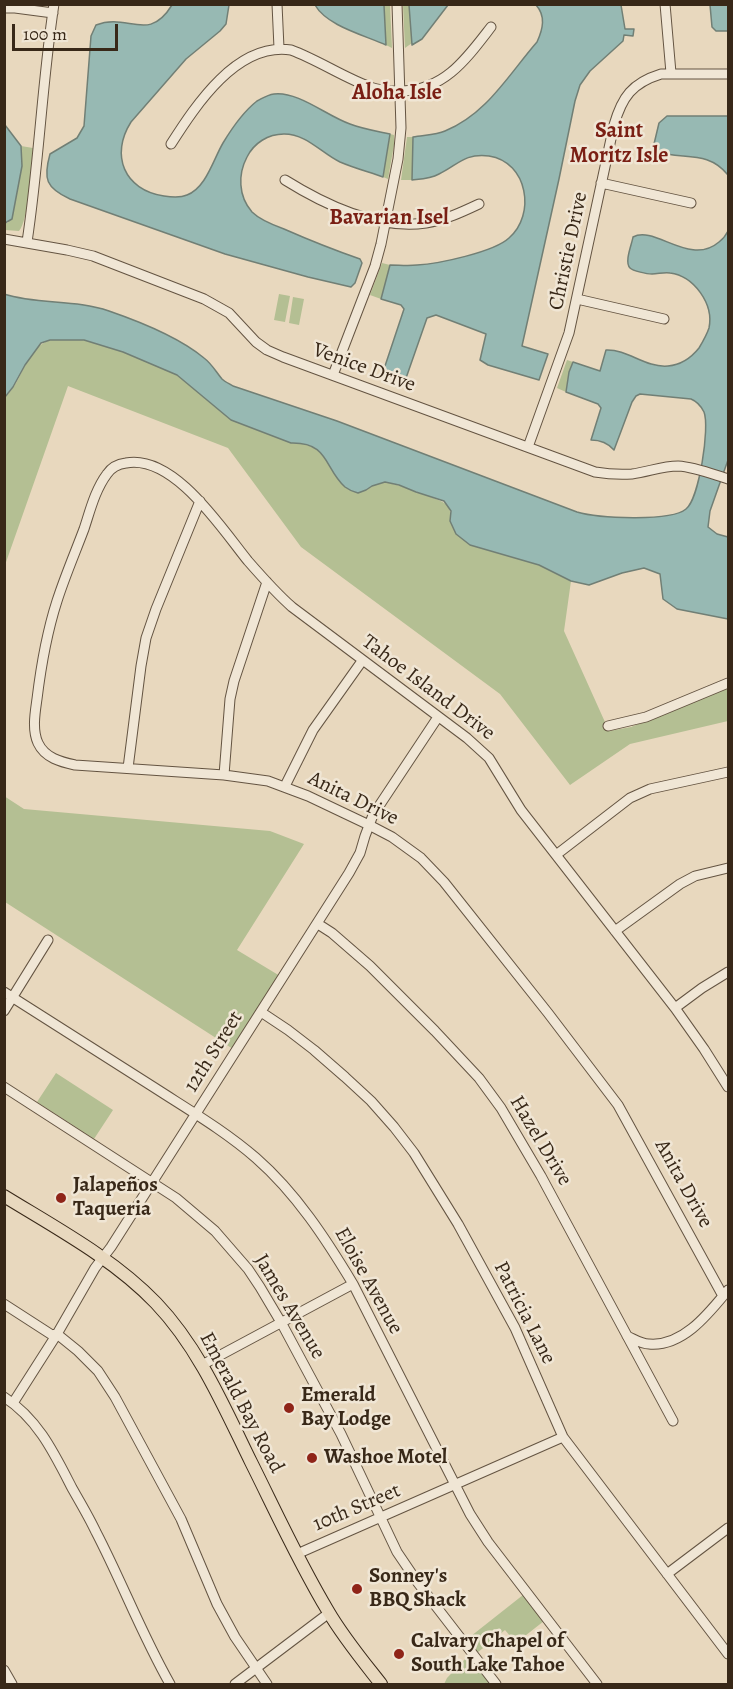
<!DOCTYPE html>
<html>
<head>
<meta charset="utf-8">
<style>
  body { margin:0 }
  #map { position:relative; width:733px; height:1689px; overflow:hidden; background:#e8d8be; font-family:Alegreya,serif }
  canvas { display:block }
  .frame { position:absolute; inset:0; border:6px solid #382818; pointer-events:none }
  .scale { position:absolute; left:12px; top:24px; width:106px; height:27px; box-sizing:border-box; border:3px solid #382818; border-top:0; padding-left:8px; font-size:18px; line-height:21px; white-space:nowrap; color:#382818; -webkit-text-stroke:4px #f0e6d5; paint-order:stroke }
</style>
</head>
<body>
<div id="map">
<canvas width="733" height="1689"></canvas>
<div class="frame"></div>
<div class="scale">100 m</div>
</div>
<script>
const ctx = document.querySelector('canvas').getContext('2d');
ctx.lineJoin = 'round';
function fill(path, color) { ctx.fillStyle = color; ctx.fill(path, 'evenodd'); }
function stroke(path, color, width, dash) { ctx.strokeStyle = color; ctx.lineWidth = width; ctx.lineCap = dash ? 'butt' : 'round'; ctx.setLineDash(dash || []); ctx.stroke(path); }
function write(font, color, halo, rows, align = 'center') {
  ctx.font = font + ' Alegreya,serif'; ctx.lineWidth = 5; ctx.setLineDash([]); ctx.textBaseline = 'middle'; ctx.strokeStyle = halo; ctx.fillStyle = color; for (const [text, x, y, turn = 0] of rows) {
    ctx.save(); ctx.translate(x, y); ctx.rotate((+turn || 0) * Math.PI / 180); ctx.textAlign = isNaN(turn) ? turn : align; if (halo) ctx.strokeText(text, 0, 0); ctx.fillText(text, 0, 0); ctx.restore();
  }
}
fill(new Path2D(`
  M384 5H390L392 48 386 45Z
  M403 5H409L412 43 405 48Z
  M390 134 394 135V145L388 179 383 177Z
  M407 137H413L412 180H401Z
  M21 146 33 148C31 165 29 220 19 231L5 230 4 223H8L22 166Z
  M382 263 390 265 381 299 370 295Z
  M279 294 290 296 285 322 274 320Z
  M293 297 304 299 299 325 289 323Z
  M50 340H84L123 352 177 375 231 420 291 443H302L317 449 327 460 337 477 366 490C371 486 377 483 383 482 390 481 442 500 446 504 451 510 451 514 450 521L470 545 539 565 571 581 564 631 609 731 631 727 728 688V721L630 744 570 785 500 694 301 547 228 448 68 386 5 565V397C23 382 25 348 50 340Z
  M567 360 573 362 569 372 566 392 557 388Z
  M4 796 24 809 270 831 304 844 237 950 280 976 233 1049 5 902Z
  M56 1073 113 1110 94 1139 37 1102Z
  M523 1595 544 1621 516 1643 505 1630 477 1653 466 1640Z
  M469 1655 491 1684H444L447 1678Z`), '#b4bf93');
const water = new Path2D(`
  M172 5H229L226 24 220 31 186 59 131 122C110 155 124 190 164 196 171 197 180 198 187 195 206 188 213 160 223 143 232 128 243 112 257 101 263 98 267 95 274 94 298 91 327 116 350 124 363 129 376 131 390 134L383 177C369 172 354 168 340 162 321 153 307 134 284 134 268 134 254 143 247 157 238 174 238 196 252 212 260 220 273 225 284 229 309 240 334 250 360 259L362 263 355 283 351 287 308 277 225 254 70 199C46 188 43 179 50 154L77 138 84 126 91 36 96 25C128 12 148 44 172 5Z
  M315 5H384L386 45C364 35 327 26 315 5Z
  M409 5H448L422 39 412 45Z
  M536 5H621L625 29H634L633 36 624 35 623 41 590 71 580 85 575 101 559 179 522 346 548 354 539 380 488 365 480 360 486 334 436 315 427 318 405 381 383 372 404 309 401 305 381 299 390 265C399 265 408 266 417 265 438 264 494 252 509 238 536 215 528 162 489 156 464 153 458 165 439 174 430 179 422 179 412 180L413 137C424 135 436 135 445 131 487 114 509 74 537 42 543 29 546 16 536 5Z
  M710 5H728V31H716L712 27Z
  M667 116H728V175C708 150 684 160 657 152L654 144 659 123Z
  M5 125 21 146 22 166 12 219 5 223Z
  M728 231V460L710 511 708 527 717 534 728 537V619L677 609 663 599 660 574 644 568 622 573 589 585 571 581 539 565 470 545 456 534 450 521 451 511 444 501 416 492 399 485 385 482 372 486 366 490 358 493C354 492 349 490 345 487 324 468 329 442 291 443L231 420 177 375 123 352 84 340H50L41 343 25 365 13 387 5 397 4 294C38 305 75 299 109 311 138 321 180 338 204 358 212 364 216 372 222 379 225 382 230 384 233 386L337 421 577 512C597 518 671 522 686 509 699 499 710 427 704 412 701 406 696 401 691 399L640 394 636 396 632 402 614 450C608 443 601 440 591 440L601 408 598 404 566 392 569 372 573 362 600 371 606 350C628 349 645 368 668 366 680 365 691 358 699 348 702 343 707 334 709 328 714 304 694 276 670 273 664 272 658 274 652 274 647 274 633 271 630 268 624 262 632 244 633 237 655 225 690 267 719 242 723 239 726 235 728 231Z`);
fill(water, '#97b9b3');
stroke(water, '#717f75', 1.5);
const minor = new Path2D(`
  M277 4 279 48
  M665 4 671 73
  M4 8H15L53 13
  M171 144C196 105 237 42 291 50 318 60 343 77 370 87 380 91 391 91 402 91 445 90 467 58 491 27
  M285 180C325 205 377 230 426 223 445 220 462 212 479 204
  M601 183 691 203
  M4 239 67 250 93 256 204 299 229 313 256 342 267 350 283 357 595 472C607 474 619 475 632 474 648 472 662 466 678 466 695 467 712 474 728 479
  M27 242C39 163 42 83 54 4
  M577 299 664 319
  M333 375 375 266 381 244 398 159 401 128 397 4
  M528 447 569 333 614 125C622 97 632 83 661 74H728
  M608 726 646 717 728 683
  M128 768 141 666 146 638 156 609 200 501
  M224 775 230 699 234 681 267 582
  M285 786 313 730 362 661
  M556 855 630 798 650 789 728 772
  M318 924 332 933 370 966 435 1031 479 1078 501 1108 541 1176 673 1421
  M615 931 680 884 695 876 728 868
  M4 992C54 1024 105 1056 155 1088 189 1110 225 1131 256 1158 296 1193 326 1239 353 1284L470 1514 488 1542 597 1684
  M675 1008 702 988 728 972
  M4 1011 48 940
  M261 1012 288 1030 314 1050 345 1077 371 1101 394 1127 414 1153 458 1224 515 1328 563 1437 728 1654
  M4 1087 176 1198 215 1231 248 1269 260 1287 282 1324 341 1434 397 1552 418 1583 496 1684
  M723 1296 618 1105 548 1013 444 882 421 858 392 837 369 825 308 796 268 781 224 775 75 765C61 762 45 758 38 743 32 730 35 713 37 699 41 666 47 632 57 601 65 576 75 553 84 529 90 511 95 490 107 474 111 468 118 464 126 463 174 454 222 529 248 561 262 577 276 593 292 607L467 738 489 758 521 810 675 1008 704 1049 728 1087
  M4 1304 52 1335 57 1334 78 1351 98 1371 115 1397 181 1519 217 1604 235 1637 267 1684
  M627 1336C634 1339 641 1344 649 1344 683 1347 709 1313 728 1290
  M202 1365 353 1284
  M4 1397C38 1419 54 1453 72 1488 80 1502 89 1517 96 1532 122 1582 142 1635 170 1684
  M13 1403 57 1334 95 1268 111 1247 349 873 360 853 365 836 373 815 438 717
  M297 1554 563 1437
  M667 1574 728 1528
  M4 1670 12 1684
  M235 1684 329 1613`);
const major = new Path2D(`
  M4 1196C56 1228 114 1259 156 1303 199 1348 224 1407 251 1462 276 1512 299 1563 328 1611 343 1637 363 1661 381 1684`);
stroke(minor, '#645442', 11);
stroke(major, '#382818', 14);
stroke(minor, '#f0e6d5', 9);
stroke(major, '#e8d8be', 12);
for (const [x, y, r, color] of [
  [61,1198,6,"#8f2418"],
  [289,1408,6,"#8f2418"],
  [312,1458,6,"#8f2418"],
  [357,1589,6,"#8f2418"],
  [399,1654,6,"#8f2418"]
]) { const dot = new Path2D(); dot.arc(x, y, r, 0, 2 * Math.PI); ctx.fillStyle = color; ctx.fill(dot); stroke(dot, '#f0e6d5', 2); }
write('21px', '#382818', '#f0e6d5', [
  ["Christie Drive",569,251,-78],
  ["Venice Drive",364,368,20],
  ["Tahoe Island Drive",428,688,37],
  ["Anita Drive",353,799,26],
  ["12th Street",214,1052,-58],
  ["Hazel Drive",540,1141,59],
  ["Anita Drive",683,1184,61],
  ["Eloise Avenue",368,1281,61],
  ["James Avenue",289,1307,59],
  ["Patricia Lane",524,1313,63],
  ["Emerald Bay Road",241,1403,62],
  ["10th Street",357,1508,-23]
]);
write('bold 21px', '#382818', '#f0e6d5', [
  ["Jalapeños",73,1186],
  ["Taqueria",73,1210],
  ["Emerald",301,1396],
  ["Bay Lodge",301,1420],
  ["Washoe Motel",324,1458],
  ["Sonney's",369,1577],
  ["BBQ Shack",369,1601],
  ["Calvary Chapel of",411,1642],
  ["South Lake Tahoe",411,1666]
], 'left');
write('bold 22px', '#7a1f14', '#f0e6d5', [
  ["Aloha Isle",397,94],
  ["Saint",619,132],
  ["Moritz Isle",619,157],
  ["Bavarian Isel",389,219]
]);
</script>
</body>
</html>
